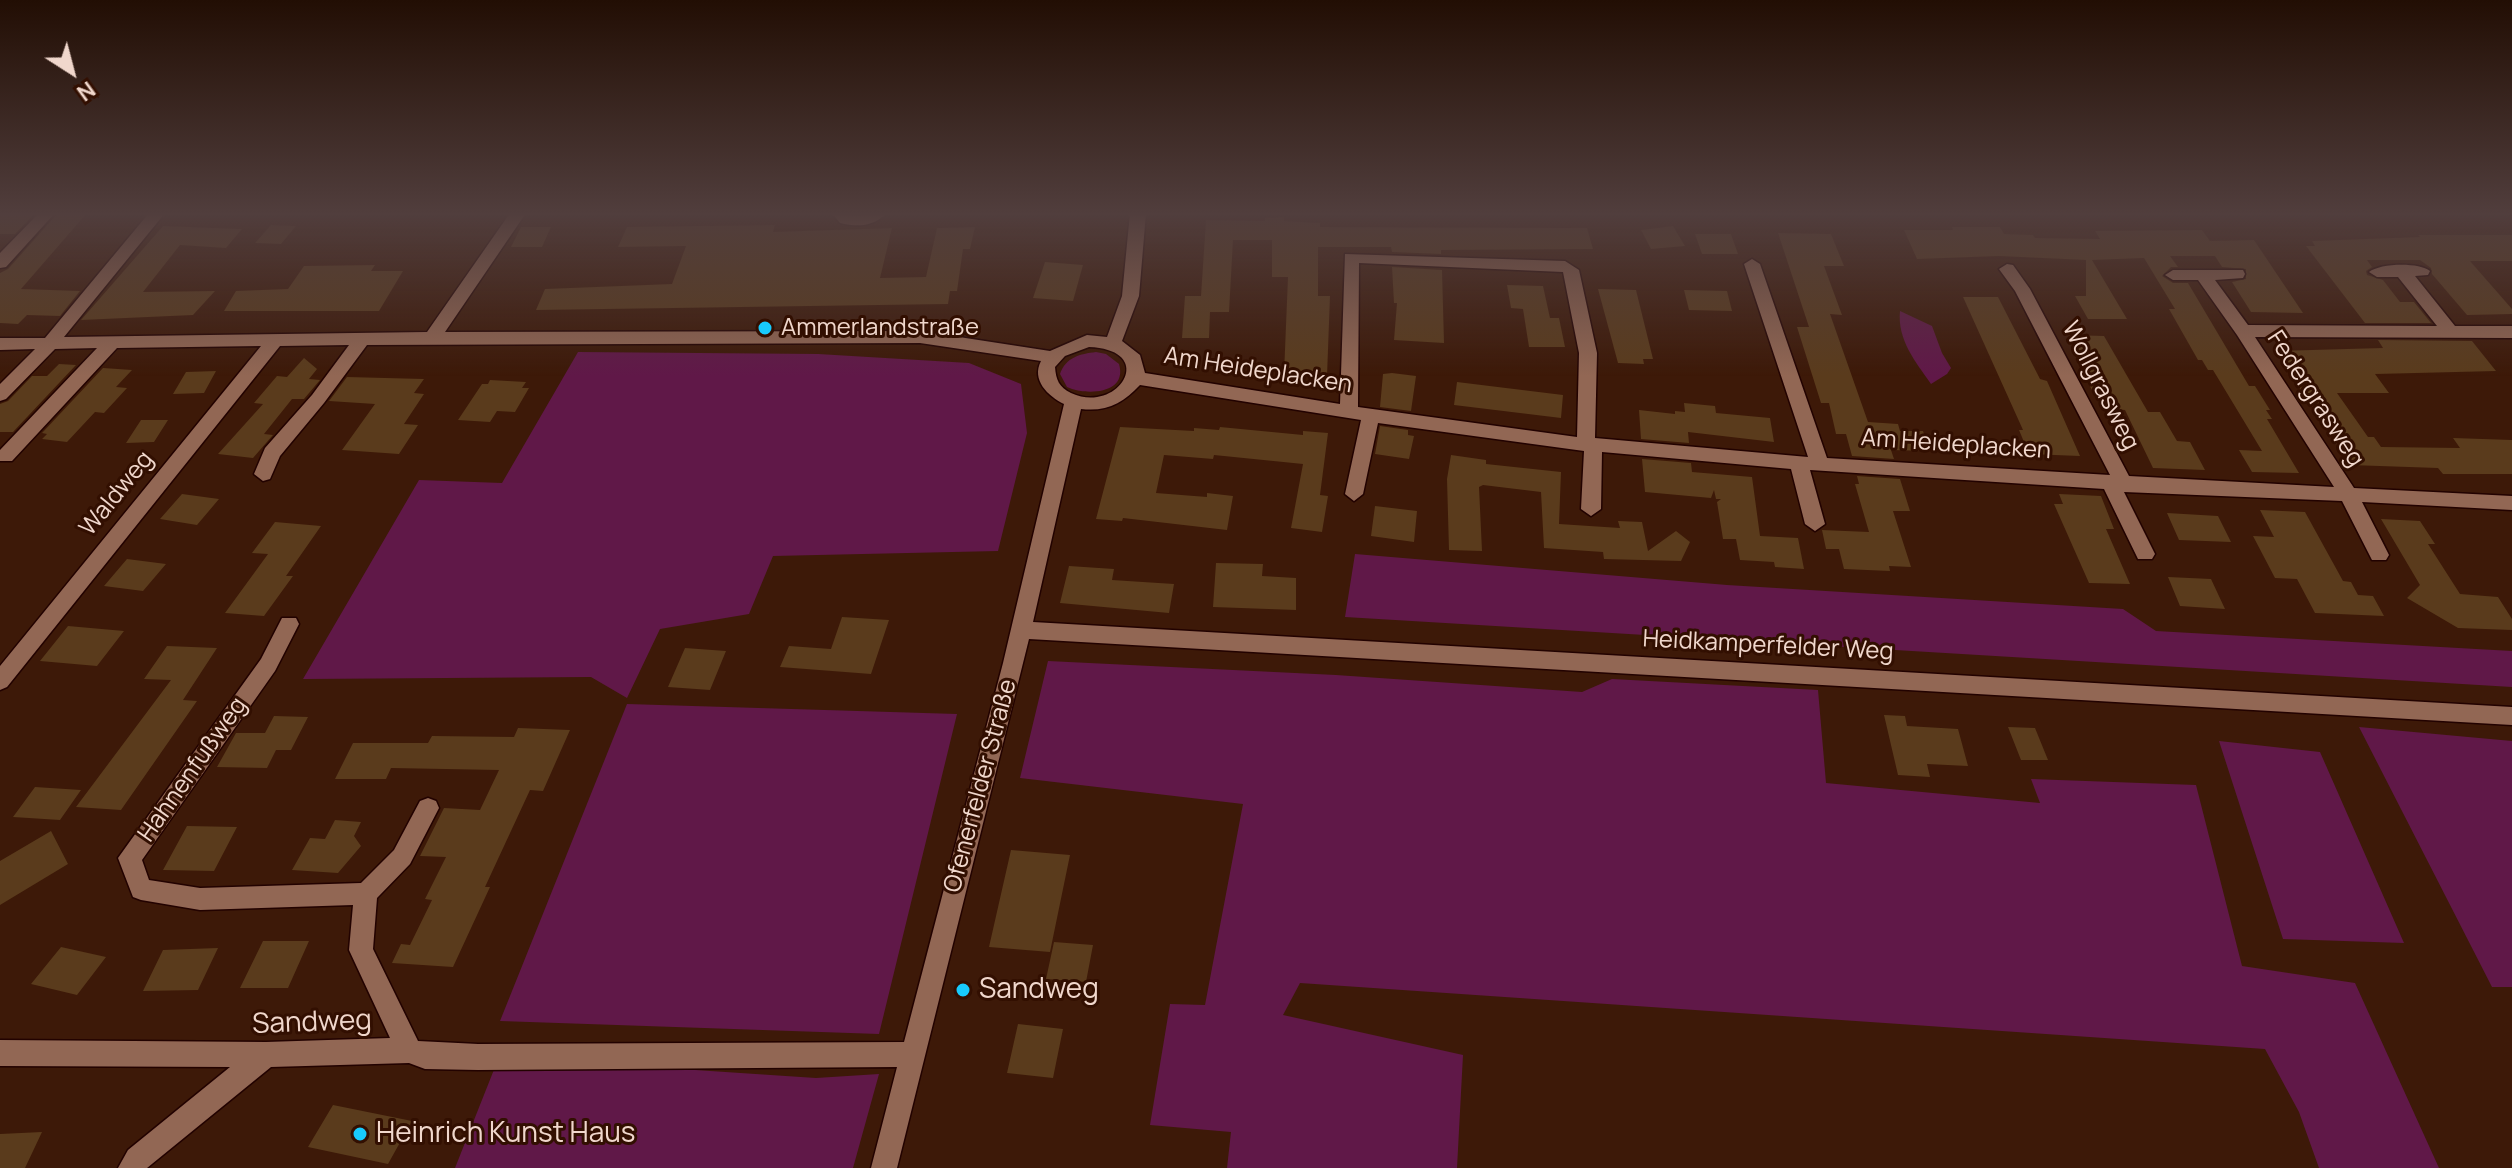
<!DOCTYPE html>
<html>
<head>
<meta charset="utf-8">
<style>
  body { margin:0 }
  #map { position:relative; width:2512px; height:1168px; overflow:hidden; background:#3d1908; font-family:Manrope,sans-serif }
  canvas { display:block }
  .north { position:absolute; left:32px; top:32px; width:80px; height:80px; -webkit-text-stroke:6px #320f01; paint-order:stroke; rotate:144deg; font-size:22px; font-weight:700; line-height:32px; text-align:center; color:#f0d7cc }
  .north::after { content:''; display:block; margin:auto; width:28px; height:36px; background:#f0d7cc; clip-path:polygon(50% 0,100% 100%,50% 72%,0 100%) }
</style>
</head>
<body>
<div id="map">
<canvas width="2512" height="1168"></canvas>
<div class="north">N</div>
</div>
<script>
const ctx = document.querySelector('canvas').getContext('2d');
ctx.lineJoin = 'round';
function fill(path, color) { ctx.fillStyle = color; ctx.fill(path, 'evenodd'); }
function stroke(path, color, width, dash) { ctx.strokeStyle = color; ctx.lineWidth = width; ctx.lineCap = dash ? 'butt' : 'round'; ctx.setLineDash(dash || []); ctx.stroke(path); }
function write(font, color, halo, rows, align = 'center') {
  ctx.font = font + ' Manrope,sans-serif'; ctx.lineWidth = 6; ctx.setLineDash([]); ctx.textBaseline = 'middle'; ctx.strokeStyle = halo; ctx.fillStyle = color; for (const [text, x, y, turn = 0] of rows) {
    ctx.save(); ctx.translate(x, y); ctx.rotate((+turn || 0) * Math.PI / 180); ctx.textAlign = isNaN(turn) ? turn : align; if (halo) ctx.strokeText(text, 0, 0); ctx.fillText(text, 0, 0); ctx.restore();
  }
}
fill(new Path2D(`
  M1900 311 1932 326 1942 353 1951 368 1947 374 1931 384C1916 362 1897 340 1900 311Z
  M578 352 818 354 969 363 1021 384 1027 433 998 551 773 556 749 614 660 629 627 698 591 677 303 679 419 480 502 483Z
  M1096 352 1106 354 1119 364C1128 394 1086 396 1067 387L1060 374C1066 357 1080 354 1096 352Z
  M1355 554 1727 585 2123 609 2156 631 2512 651V687L1345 617Z
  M1048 661 1336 675 1582 692 1612 679 1818 690 1826 783 2040 803 2031 779 2196 785 2242 966 2355 983 2439 1168H2319L2299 1112 2265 1049 1300 983 1283 1015 1463 1055 1457 1168H1227L1231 1132 1150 1125 1170 1004 1205 1005 1243 804 1020 778Z
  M627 704 957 714 879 1034 500 1021Z
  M2359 727 2512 741V987H2492Z
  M2219 741 2320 752 2404 943 2283 939Z
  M499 1057 816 1078 879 1074 853 1168H455Z`), '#601848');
fill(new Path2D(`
  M0 213H35L15 234H0Z
  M58 213H87L21 289 80 291 60 316 27 315 18 324 0 323V273L8 269Z
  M1284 217V221L1320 223V227L1587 228 1593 249 1441 250V254L1392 252 1391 247H1318V296H1330L1327 376 1284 374 1288 277H1272V240H1233L1229 312H1210L1209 338H1182L1185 296H1201L1206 220 1265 221V218Z
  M271 225 296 226 281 244 255 243Z
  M775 225 773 232 892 228 880 278 926 277 937 228 975 227 970 249H963L957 291H950L948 304 536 310 545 289 672 284 686 246 618 247 627 227Z
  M163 226 242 229 226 248 180 245 143 292 215 291 193 315 81 320Z
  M1673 226 1685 246 1651 249 1641 230Z
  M521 227H551L542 247H511Z
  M1952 227H2000L2004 234 2033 235 2035 238 2100 239 2095 231 2202 230 2210 241 2254 240 2303 313 2251 312 2232 282 2246 279V269L2222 267 2215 256H2170L2178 267H2171L2162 276 2173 283H2188L2249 386H2255L2270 410H2266L2272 419H2267L2299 473 2252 472 2239 450 2262 451 2213 370H2208L2202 360H2198L2169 309H2175L2144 258 2092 260 2127 319H2088L2075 296H2086V260L1999 256 1917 259 1904 230H1953Z
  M1778 233 1831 234 1844 266H1824L1842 315 1830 314 1868 422 1898 424 1900 431H1923L1930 451 1891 450 1894 459 1852 456 1846 434H1836L1829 403H1821L1797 327H1809Z
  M1695 234H1731L1738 254H1702Z
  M2418 235H2512V261H2470L2512 309V314L2467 315 2432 274 2431 268 2420 260H2367L2372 267 2366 271 2367 275 2383 280 2400 302H2414L2431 323H2365L2306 246H2315L2312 241 2420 237Z
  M1045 262 1083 265 1073 301 1033 298Z
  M375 265 371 271H403L379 311H224L236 291 288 289 304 266Z
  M1392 267 1442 270 1444 343 1394 340 1397 303H1394Z
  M1507 285 1543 286 1550 318H1559L1565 347H1529L1523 309 1511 308Z
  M1598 289 1636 290 1653 359H1643L1644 364 1618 363Z
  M1684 290 1727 291 1732 311 1689 310Z
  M1963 297H1998L2040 379 2047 381 2080 456 2029 454 2019 430H2023Z
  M2069 335 2104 336 2148 412H2160L2177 441 2190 442 2205 470 2153 468 2125 410 2102 408 2087 381H2094Z
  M2378 340 2472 341 2496 371 2375 374 2389 393H2337L2368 437H2374L2381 447 2460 448 2453 438 2512 440V474H2443L2438 468 2350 465 2276 351 2383 348Z
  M304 358 317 369 309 379 320 380 304 399H292L264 434 273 435 253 458 218 454 263 404 254 403 277 376 287 377Z
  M59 364 76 365 13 432H0V404L8 401 32 376H47Z
  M103 368 132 370 116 387 127 388 104 413 95 412 67 442 42 439 47 434 42 433Z
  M216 371 204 393 173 394 186 372Z
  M1392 373 1416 376 1411 411 1380 407 1383 374Z
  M347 377 424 379 414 393 424 394 404 424 418 425 399 454 342 450 375 404 329 401Z
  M490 380 526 382 522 388H529L515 412 497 411 490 422 458 420 482 384H488Z
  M1457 382 1563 395 1561 418 1454 405Z
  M1684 403 1715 406 1716 413 1770 418 1774 442 1688 432 1689 443 1641 439 1639 410 1675 414V411L1685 412Z
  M141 420H168L154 442 126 443Z
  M1380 426 1408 430V435L1414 436 1409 459 1375 454Z
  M1120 427 1194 431V428L1219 430 1220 427 1303 435V431L1328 433 1320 495 1328 496 1322 532 1291 528 1303 464 1214 455 1213 459 1164 455 1156 493 1207 497V493L1233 496 1227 530 1123 518 1122 521 1096 519Z
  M1451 455 1486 460V464L1561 472 1559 524 1620 528 1618 521 1642 522 1648 551 1676 531 1690 542 1681 561 1604 559 1603 552 1544 548 1541 492 1483 485 1479 487 1482 551 1449 550 1447 479Z
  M1642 459 1691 463 1692 472 1752 477 1760 536 1798 538 1804 569 1775 567 1774 562 1740 560 1736 539H1723L1717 502 1721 499H1716L1714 490 1711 498 1645 492Z
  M1857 476 1900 479 1910 511H1893L1911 567 1889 566 1890 571 1844 569 1839 549H1826L1822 530 1869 532 1855 484H1859Z
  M182 494 219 499 197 525 160 519Z
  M2059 494 2101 496 2114 529H2106L2130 584 2089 583 2054 504H2063Z
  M1375 506 1417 511 1414 542 1371 536Z
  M2260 510 2305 512 2343 581 2351 582 2358 595 2373 596 2384 616 2315 613 2297 579 2275 578 2253 536 2274 537Z
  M2167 513 2218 516 2231 542 2179 540Z
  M2381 519 2420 521 2435 544H2428L2460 594 2498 597 2512 619V630L2458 628 2407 598 2420 585Z
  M275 522 321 526 286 576H293L264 616 225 613 268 554 252 553Z
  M127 559 166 564 143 591 104 586Z
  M1216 563 1263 564 1262 576 1296 578V610L1213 607Z
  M1069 566 1114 569 1112 580 1174 584 1169 613 1060 603Z
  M2168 577 2211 579 2225 609 2180 606Z
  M842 617 889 620 871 674 780 667 789 646 831 649Z
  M68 626 124 631 97 666 40 661Z
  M167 646 217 648 183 700 197 701 121 810 76 807 171 680 144 679Z
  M685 648 726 651 710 690 668 687Z
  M1884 715 1905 716 1907 726 1958 729 1968 766 1927 764 1930 777 1898 775Z
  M274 716 308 717 291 750H276L267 768 217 767 236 733H265Z
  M2008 727 2035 728 2048 760H2021Z
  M518 728 570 730 543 791 530 790 485 887H490L453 967 392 963 401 944 410 945 432 900 425 899 446 857 420 856 444 808 480 810 499 770 391 768 386 779H335L353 743H428L432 736 514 737Z
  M35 787 81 790 60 820 13 817Z
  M335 820 361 822 354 836 361 846 338 873 292 870 310 838 325 839Z
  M187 826 237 827 214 871 163 870Z
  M51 831 68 864 0 905V861Z
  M1011 850 1070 855 1050 952 989 947Z
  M263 941H309L288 988H240Z
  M1054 942 1093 945 1086 982 1046 979Z
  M61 947 106 957 77 995 31 984Z
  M218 948 198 990 143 991 163 950Z
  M1018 1024 1063 1029 1053 1078 1007 1073Z
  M333 1105 412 1121 388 1164 308 1147Z
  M42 1132 25 1168H0V1134Z`), '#5a3b1c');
const minor = new Path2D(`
  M39 213H55L6 267 0 268V253Z
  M149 213H165L64 337 427 332 510 213H526L445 332 920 331 1050 351 1087 335 1107 337 1122 296 1130 213H1146L1139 296 1122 341 1140 355 1145 373 1340 404 1345 254 1565 261 1579 270 1597 353 1595 438 1808 457 1744 264 1752 259 1760 264 1827 458 2110 475 2015 291 1999 269 2007 264 2013 265 2030 289 2129 476 2334 487 2237 335 2198 280H2173L2165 275 2173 270H2243L2245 274 2243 278 2215 280 2248 325 2437 326 2398 277H2377L2369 272C2380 263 2419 262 2430 271L2428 275 2415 276 2455 326H2512V338L2255 337 2354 488 2512 496V510L2362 502 2389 555 2386 560H2372L2342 501 2124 492 2155 554 2152 559H2138L2104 489 1810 470 1825 524 1815 531 1805 524 1791 469 1602 452 1601 509 1591 516 1581 509 1584 451 1378 423 1363 494 1354 501 1345 494 1361 420 1140 385C1123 403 1107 412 1081 409L1033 622 2512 707V725L1029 639 897 1168H871L897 1067 478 1070 425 1069 409 1063 271 1067 147 1168H118L128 1150 230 1067 0 1066V1040L266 1042 390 1038 349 950 353 905 200 910 141 900 133 897 118 858 261 659 282 618H296L299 624 275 671 142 860 149 880 200 888 361 883 394 850 420 801 428 798 436 801 439 808 410 864 377 898 373 949 418 1041 478 1044 904 1042 1003 663 1064 404C1048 396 1031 380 1041 361L920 343 367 345 324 403 280 456 270 479 263 481 254 474 265 448 312 395 349 345 280 346 7 687 0 690V666L261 346 117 348 12 461H0V450L97 348 55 349 6 399 0 401V384L35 349 0 350V338H45ZM1359 263 1563 272 1579 353 1577 437 1358 407ZM1089 347C1159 350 1118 415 1071 393 1059 387 1056 380 1055 367L1065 356Z
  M832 213 859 216 869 213H886C874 227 857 227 840 223Z`);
stroke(minor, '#220200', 3);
fill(minor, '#926754');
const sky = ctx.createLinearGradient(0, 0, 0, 376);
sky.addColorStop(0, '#220e04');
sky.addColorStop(0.57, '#513e3d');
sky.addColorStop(1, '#513e3d00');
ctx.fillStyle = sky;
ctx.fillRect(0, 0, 2512, 376);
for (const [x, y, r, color] of [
  [765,328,8,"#18cafc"],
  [963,990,8,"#18cafc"],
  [360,1134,8,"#18cafc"]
]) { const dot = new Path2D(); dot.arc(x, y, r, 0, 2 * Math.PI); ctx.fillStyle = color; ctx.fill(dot); stroke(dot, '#320f01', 3); }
write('24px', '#f0d7cc', '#320f01', [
  ["Ammerlandstraße",781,328]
], 'left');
write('24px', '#f0d7cc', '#320f01', [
  ["Am Heideplacken",1258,371,9],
  ["Wollgrasweg",2100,386,63],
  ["Federgrasweg",2315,399,57],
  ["Am Heideplacken",1956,445,4],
  ["Waldweg",117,494,-51],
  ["Heidkamperfelder Weg",1768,646,3],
  ["Hahnenfußweg",193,770,-55],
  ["Ofenerfelder Straße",981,786,-75]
]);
write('28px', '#f0d7cc', '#320f01', [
  ["Sandweg",979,990],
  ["Heinrich Kunst Haus",376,1134]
], 'left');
write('28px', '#f0d7cc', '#320f01', [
  ["Sandweg",312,1023,-2]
]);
</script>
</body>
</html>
